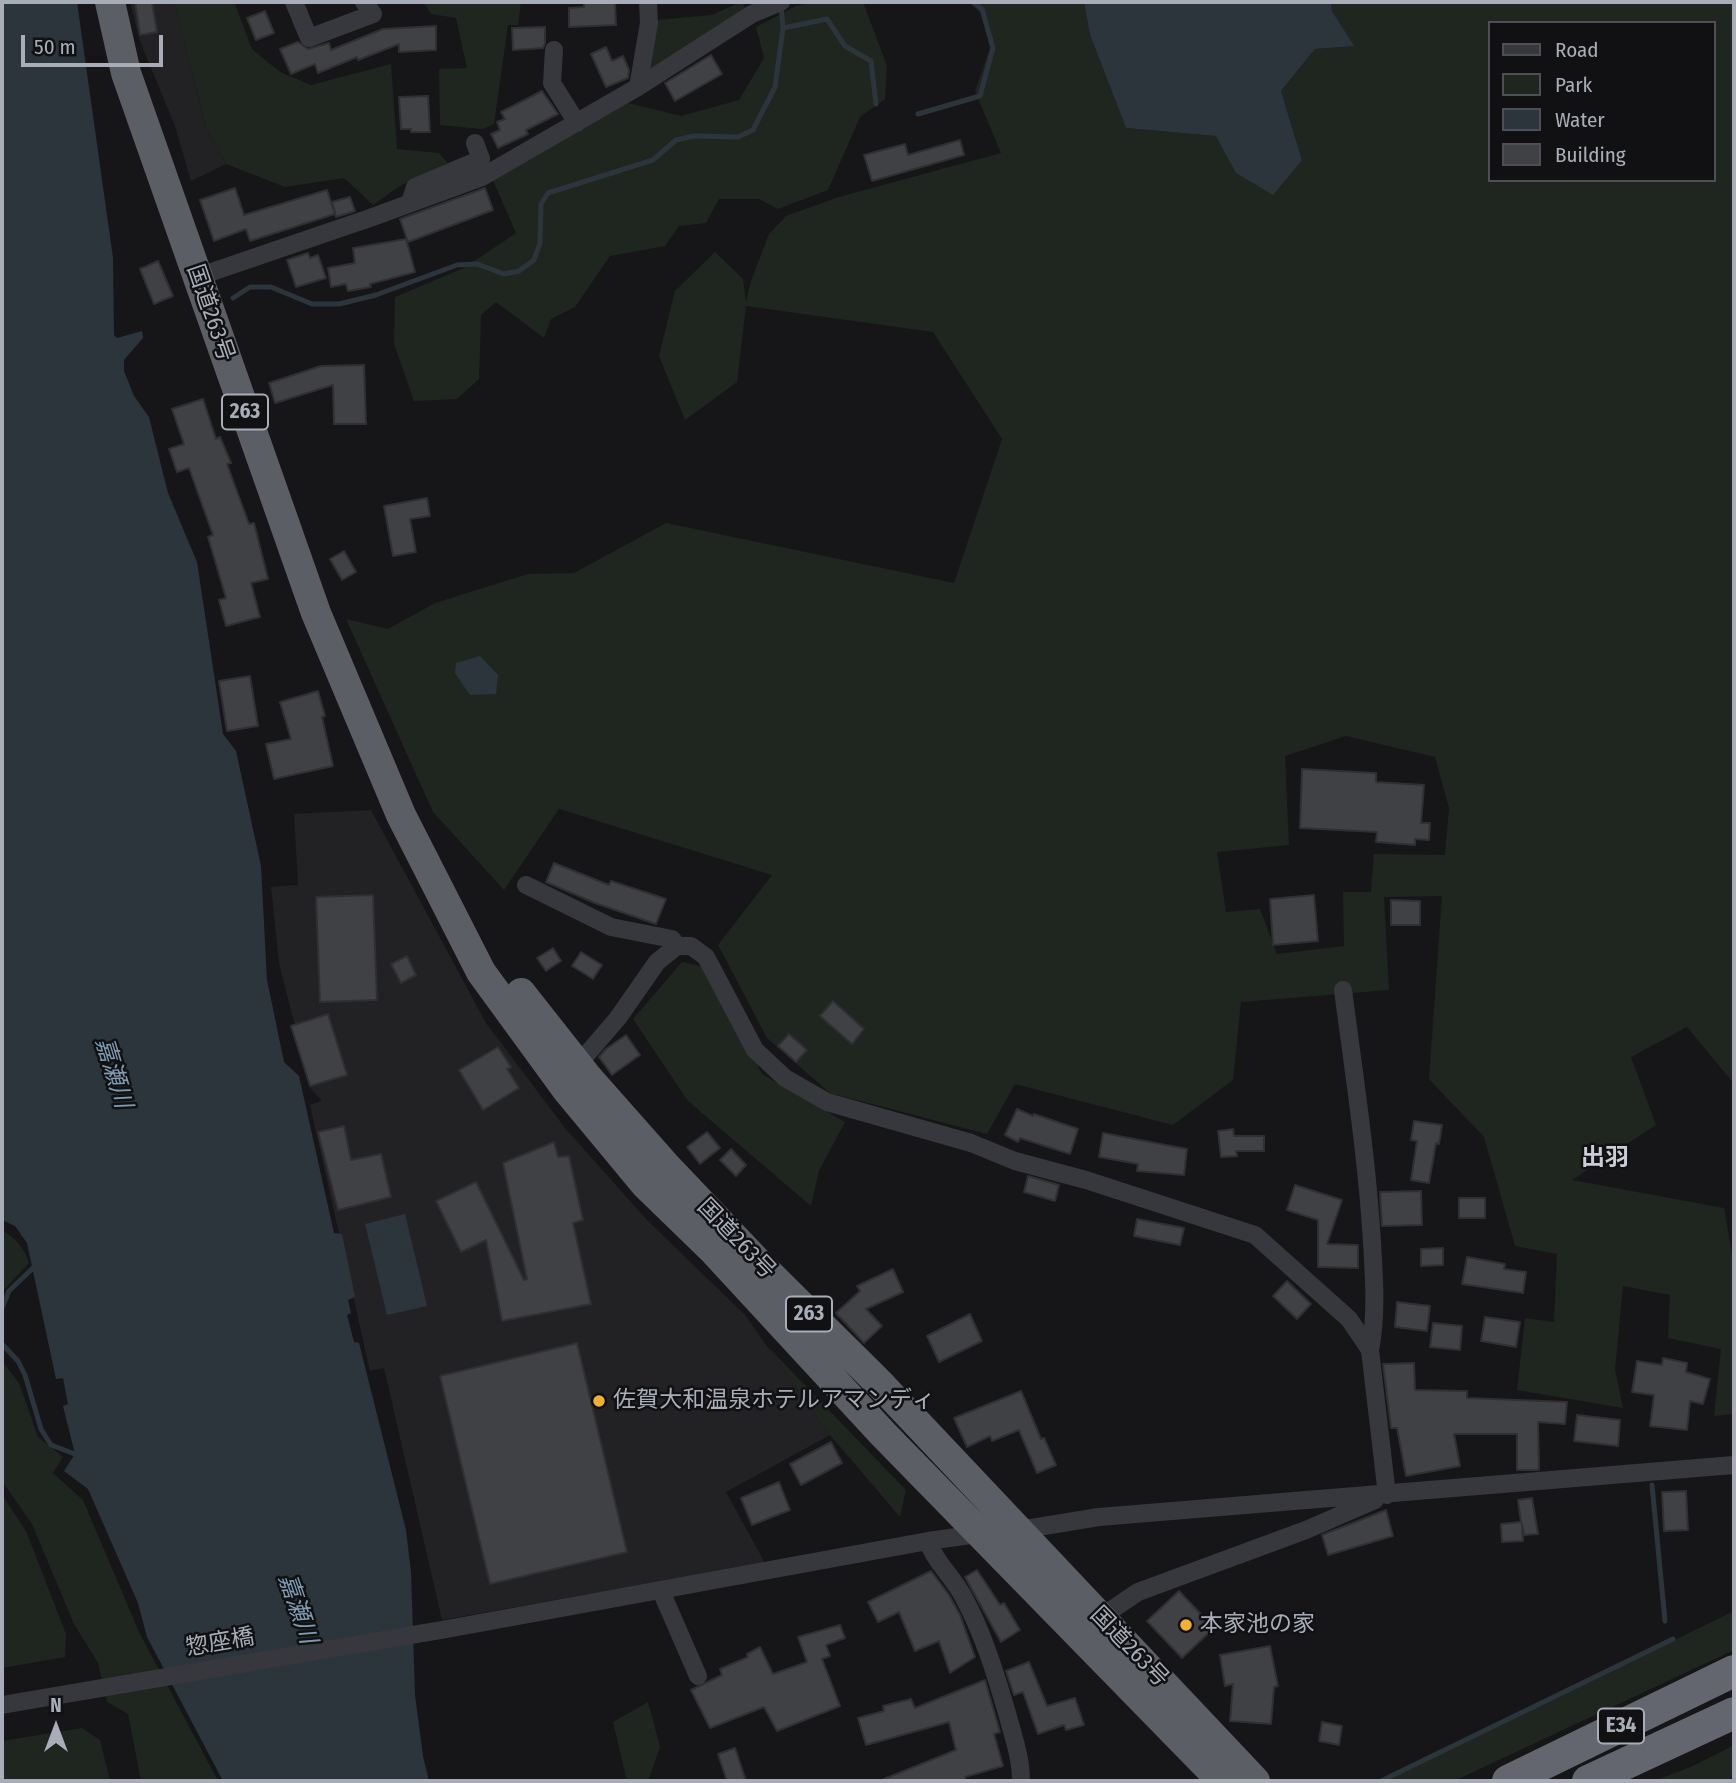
<!DOCTYPE html>
<html>
<head>
<meta charset="utf-8">
<style>
  body { margin:0 }
  #map { position:relative; width:1736px; height:1783px; overflow:hidden; background:#161618; font-family:"Fira Sans Condensed",sans-serif }
  canvas { display:block }
  .frame { position:absolute; inset:0; border:4px solid #a8adb8; pointer-events:none }
  .legend { position:absolute; left:1488px; top:21px; width:228px; height:161px; box-sizing:border-box; background:#111113; border:2px solid #4d4f55; margin:0; padding:9px 12px; list-style:none; font-size:21px; color:#a8adb8 }
  .legend li { display:flex; align-items:center; gap:14px; height:35px }
  .legend b { width:35px; border:2px solid #4d4f55 }
  .north { position:absolute; left:21px; top:1692px; width:70px; height:70px; -webkit-text-stroke:5px #111113; paint-order:stroke; rotate:0deg; font-size:19px; font-weight:700; line-height:28px; text-align:center; color:#a8adb8 }
  .north::after { content:''; display:block; margin:auto; width:24px; height:32px; background:#a8adb8; clip-path:polygon(50% 0,100% 100%,50% 72%,0 100%) }
  .scale { position:absolute; left:21px; top:35px; width:142px; height:32px; box-sizing:border-box; border:4px solid #a8adb8; border-top:0; padding-left:9px; font-size:21px; line-height:24px; white-space:nowrap; color:#a8adb8; -webkit-text-stroke:5px #111113; paint-order:stroke }
</style>
</head>
<body>
<div id="map">
<canvas width="1736" height="1783"></canvas>
<div class="frame"></div>
<ul class="legend">
<li><b style="height:9px;background:#37383d"></b>Road</li>
<li><b style="height:19px;background:#1e261f"></b>Park</li>
<li><b style="height:19px;background:#2c353c"></b>Water</li>
<li><b style="height:19px;background:#404145"></b>Building</li>
</ul>
<div class="north">N</div>
<div class="scale">50 m</div>
</div>
<script>
const ctx = document.querySelector('canvas').getContext('2d');
ctx.lineJoin = 'round';
function fill(path, color) { ctx.fillStyle = color; ctx.fill(path, 'evenodd'); }
function stroke(path, color, width, dash) { ctx.strokeStyle = color; ctx.lineWidth = width; ctx.lineCap = dash ? 'butt' : 'round'; ctx.setLineDash(dash || []); ctx.stroke(path); }
function write(font, color, halo, rows, align = 'center') {
  ctx.font = font + ' "Fira Sans Condensed","Noto Sans JP",sans-serif'; ctx.lineWidth = 5; ctx.setLineDash([]); ctx.textBaseline = 'middle'; ctx.strokeStyle = halo; ctx.fillStyle = color; for (const [text, x, y, turn = 0] of rows) {
    ctx.save(); ctx.translate(x, y); ctx.rotate((+turn || 0) * Math.PI / 180); ctx.textAlign = isNaN(turn) ? turn : align; if (halo) ctx.strokeText(text, 0, 0); ctx.fillText(text, 0, 0); ctx.restore();
  }
}
fill(new Path2D(`
  M130 2H174L206 127 226 164 191 181 175 126 140 41Z
  M371 810 486 1023 565 1128 647 1220 745 1315 830 1435 726 1492 765 1563 442 1620 384 1368 370 1371 310 1105 322 1101 311 1089 279 963 271 887 298 885 294 814Z`), '#222225');
fill(new Path2D(`
  M174 2H234L252 49 280 72 311 85 391 64 397 149 439 153 448 163 400 186 373 205 344 178 285 187 226 164 206 127Z
  M449 2H521L518 25H508L494 124 483 129 440 125 439 69 467 68 456 18 431 14 424 3Z
  M741 2 749 11 648 70 656 20 712 15Z
  M814 2H863L887 66 885 99 860 117 828 190 778 209 759 199H719L706 223 679 226 665 246 610 256 575 307 551 319 544 338 496 302 481 315 479 379 457 399 414 401 394 344 395 297 464 268 516 233 492 178 628 103 681 116 739 100 764 58 756 27 796 6Z
  M968 2H1084L1090 35 1126 128 1217 136 1236 173 1302 160 1281 91 1315 49 1353 46 1332 11 1331 2H1734V1084L1687 1027 1631 1057 1656 1125 1572 1180 1724 1208 1734 1265V1414L1714 1416 1721 1349 1668 1338 1670 1295 1623 1286 1615 1370 1623 1408 1517 1390 1525 1318 1554 1322 1557 1254 1515 1246 1484 1137 1429 1079 1442 896 1384 897 1389 990 1241 1002 1233 1080 1173 1125 1015 1084 987 1134 830 1093 767 1038 718 945 772 875 559 809 504 890 433 812 346 619 388 629 435 603 528 574 574 573 666 523 954 583 1002 439 933 332 746 306 737 382 685 420 659 356 675 291 715 252 743 279 746 302 751 281 769 234 786 216 839 197 1001 153 975 91 990 48 981 13ZM1489 23H1713V180H1489ZM1346 736 1435 757 1449 808 1445 855 1374 854 1371 892H1343L1344 946 1277 954 1260 909 1226 912 1217 852 1289 845 1285 756Z
  M682 962 705 967 762 1074 845 1122 819 1171 811 1206 688 1101 633 1019Z
  M2 1231C14 1235 26 1251 29 1263L2 1292Z
  M767 1346 906 1490 900 1517 830 1435Z
  M2 1361 19 1383 38 1437 63 1457 53 1473 83 1500 139 1632 218 1781H141L128 1714 107 1702 98 1663 74 1624 32 1524 2 1481Z
  M2 1495 26 1531 66 1634 65 1657 2 1668Z
  M1734 1611V1650L1454 1781H1386Z
  M648 1702 660 1747 648 1781H627L613 1722Z
  M82 1728 100 1740 110 1781H2V1741Z
  M1734 1745V1772L1730 1781H1654L1693 1766Z`), '#1e261f');
fill(new Path2D(`
  M2 2H77L113 258 114 335 117 338 142 331 143 338 124 360V371L134 396 149 417 168 493 197 562 223 734 236 751 261 866 267 980 284 1062 299 1076 334 1233 342 1234 355 1297 348 1300 351 1313 347 1315 354 1342 359 1343 406 1530 411 1572 415 1695 423 1756 429 1781H223L147 1637 138 1603 88 1489 64 1471 75 1454 63 1406 68 1404 63 1378 56 1379 27 1243 15 1226 2 1220Z
  M1084 2H1331L1332 11 1354 46 1315 49 1281 91 1302 160 1273 195 1236 173 1216 136 1126 128 1090 35Z
  M480 656 498 675 496 694 470 695 455 673 456 663Z
  M405 1214 427 1306 387 1315 365 1224Z`), '#2c353c');
stroke(new Path2D(`
  M783 28 827 19 845 46 871 61 876 104
  M918 114 980 96 993 48 982 9 973 2
  M233 298 250 287H271L312 304H339L376 295 457 265 477 264 504 274 519 271 534 260 540 243 541 204 548 193 653 160 676 140 694 136 738 137 753 130 775 87 783 28 781 5
  M2 1308 9 1291 33 1268
  M2 1344 18 1361 25 1375 41 1429 51 1445 75 1454
  M1652 1485 1665 1621
  M1381 1781 1673 1639`), '#2c353c', 5);
const building = new Path2D(`
  M135 2H152L157 32 140 35Z
  M584 2H615L616 25 569 27V8L584 7Z
  M265 11 274 33 256 40 247 18Z
  M436 26V50L399 52V44L358 60 357 57 318 73 315 64 291 74 280 49 298 42 308 49 329 43 331 50 383 29Z
  M545 27V43L543 48 513 50 512 28Z
  M606 47 612 61 623 56 629 70 628 78 606 87 591 54Z
  M711 55 722 74 675 101 665 83Z
  M542 91 558 114 526 130 528 134 498 148 491 134 500 130 497 122 505 119 501 112Z
  M428 96 430 132H411V129H401L399 97Z
  M960 140 964 155 872 181 864 155 905 144 908 155Z
  M235 188 244 215 327 190 335 214 250 241 246 229 214 241 200 200Z
  M485 188 493 210 408 242 400 219Z
  M350 197 355 211 336 217 332 202Z
  M406 239 415 272 370 284 371 287 348 291 346 284 331 287 328 268 355 263 353 248Z
  M308 253 310 258 318 255 326 278 296 287 287 260Z
  M158 261 173 296 154 304 140 269Z
  M364 365 366 424H334L333 385 275 403 269 383 321 366Z
  M203 399 216 439 220 437 231 463 227 464 249 524 254 523 268 579 251 583 260 617 226 626 219 600 226 598 208 537 213 535 189 468 177 472 169 449 184 444 172 409Z
  M427 498 430 516 410 519 416 552 393 556 384 506Z
  M344 551 356 572 342 580 330 559Z
  M250 676 258 726 227 731 219 681Z
  M318 691 325 716 322 717 333 766 274 779 266 744 291 739 280 702Z
  M1302 769 1376 773V782L1424 785 1421 823H1430L1429 840 1415 839V845L1376 842 1377 832 1300 828Z
  M554 863 609 885 611 881 666 899 656 924 595 903 546 882Z
  M373 895 377 1000 320 1002 316 897Z
  M1314 895 1318 941 1273 945 1270 899Z
  M1391 900 1420 901V925H1391Z
  M553 948 561 961 546 971 537 958Z
  M581 952 602 965 593 979 572 966Z
  M407 956 416 975 401 983 391 964Z
  M833 1001 864 1029 852 1044 820 1016Z
  M328 1014 347 1075 310 1086 291 1026Z
  M789 1034 807 1050 796 1062 778 1046Z
  M626 1035 640 1055 612 1075 599 1057 606 1049Z
  M498 1047 511 1067 507 1069 519 1088 483 1110 459 1070Z
  M1017 1109 1033 1116 1034 1114 1078 1129 1070 1154 1020 1138 1018 1142 1005 1135Z
  M1414 1121 1442 1125 1439 1144 1436 1143 1429 1183 1411 1180 1417 1141 1411 1140Z
  M344 1126 351 1160 381 1154 391 1197 338 1210 318 1132Z
  M1233 1129 1234 1136H1264V1151H1236L1237 1156 1221 1157 1218 1131Z
  M707 1132 720 1148 700 1164 687 1147Z
  M1103 1133 1187 1149 1184 1175 1137 1171 1138 1164 1099 1157Z
  M554 1142 558 1157 569 1156 583 1220 573 1223 591 1304 502 1321 486 1240 461 1252 436 1201 476 1182 524 1280 527 1279 503 1163Z
  M731 1149 746 1165 736 1176 720 1160Z
  M1028 1176 1059 1185 1055 1201 1024 1192Z
  M1295 1185 1342 1200 1327 1244 1358 1245V1268L1318 1267V1220L1287 1210Z
  M1421 1191 1422 1225 1382 1226 1380 1192Z
  M1459 1198H1485V1218H1459Z
  M1137 1219 1184 1228 1180 1245 1134 1236Z
  M1443 1248V1265L1421 1266V1249Z
  M1467 1257 1505 1264 1504 1269 1526 1272 1523 1293 1462 1284Z
  M893 1269 903 1292 866 1309 882 1326 864 1343 836 1313 860 1291 857 1286Z
  M1287 1281 1311 1304 1297 1319 1273 1296Z
  M1397 1302 1430 1306 1427 1331 1395 1327Z
  M970 1314 982 1341 939 1362 927 1336Z
  M1485 1317 1520 1322 1516 1347 1481 1341Z
  M1433 1323 1462 1326 1460 1350 1430 1347Z
  M577 1343 627 1552 490 1584 440 1376Z
  M1663 1358 1687 1363 1686 1372 1710 1379 1703 1404 1690 1401 1687 1430 1650 1426 1654 1395 1632 1392 1637 1361 1662 1365Z
  M1414 1363 1415 1390 1467 1391V1398L1567 1402 1565 1424 1538 1422 1539 1470H1517V1434H1454L1460 1466 1406 1476 1397 1428H1391L1383 1364Z
  M1021 1391 1041 1439 1044 1438 1056 1465 1037 1473 1019 1430 992 1441 990 1436 967 1447 954 1418Z
  M1577 1415 1620 1420 1618 1446 1574 1441Z
  M831 1442 842 1463 801 1485 790 1464Z
  M779 1482 790 1510 752 1525 741 1498Z
  M1686 1491 1688 1530 1664 1531 1662 1492Z
  M1532 1498 1538 1534 1524 1535 1522 1524 1523 1541 1502 1542 1501 1524 1521 1522 1518 1500Z
  M1386 1510 1393 1536 1328 1555 1322 1535Z
  M977 1570 1000 1605 1004 1603 1020 1630 1001 1642 965 1577Z
  M931 1571 949 1595 960 1615 975 1657 950 1673 939 1641 915 1651 899 1612 878 1622 868 1602Z
  M1179 1591 1214 1628 1182 1658 1147 1621Z
  M840 1625 845 1638 826 1645 830 1656 822 1659 840 1706 777 1731 764 1707 710 1728 691 1690 722 1675 720 1669 748 1657 747 1654 760 1647 773 1674 807 1662 798 1637Z
  M1270 1646 1278 1686 1274 1687 1271 1724 1230 1721 1233 1684 1225 1686 1220 1655Z
  M1029 1662 1047 1706 1075 1698 1084 1725 1066 1730 1064 1725 1038 1734 1023 1692 1014 1695 1006 1671Z
  M985 1680 1000 1732 994 1734 1003 1766 965 1777 966 1781H879L956 1750 949 1722 866 1745 858 1718 884 1711 883 1706 911 1699 915 1708Z
  M1322 1722 1342 1726 1339 1745 1319 1741Z
  M735 1748 746 1781H727L718 1754Z`);
fill(building, '#404145');
stroke(building, '#303034', 2);
stroke(new Path2D(`
  M294 2 309 38 373 14 364 2
  M554 50 552 83 577 123
  M638 87 649 23 648 2
  M410 203 415 187 481 159 475 143
  M197 277 370 218 482 177 638 87 752 14 781 2
  M526 885 611 927 672 939 677 946
  M1343 990C1354 1074 1367 1158 1372 1242 1374 1278 1377 1315 1370 1350
  M575 1062 587 1054 618 1018 657 962 677 946H691L706 957 755 1050 785 1078 827 1102 971 1143 1015 1161 1086 1180 1255 1235 1349 1319 1370 1350 1387 1495
  M1013 1531 1099 1517 1734 1465
  M928 1541C934 1561 953 1577 963 1596 983 1633 995 1672 1007 1713 1013 1736 1021 1757 1021 1781
  M661 1591 698 1676
  M1101 1617 1138 1592 1306 1530 1375 1500
  M2 1705 447 1629 928 1541 985 1533`), '#37383d', 18);
stroke(new Path2D(`
  M110 2 126 73 316 613 401 815 481 972 567 1090 645 1184 714 1251 883 1434 1222 1781
  M521 993 588 1078 665 1165 766 1271 881 1385 1255 1781`), '#5b5e65', 30);
stroke(new Path2D(`
  M1508 1781 1734 1671
  M1588 1781 1734 1713`), '#63666e', 32);
for (const [x, y, r, color] of [
  [599,1401,7,"#f2b134"],
  [1186,1625,7,"#f2b134"]
]) { const dot = new Path2D(); dot.arc(x, y, r, 0, 2 * Math.PI); ctx.fillStyle = color; ctx.fill(dot); stroke(dot, '#111113', 2.5); }
for (const [x, y, w] of [
  [245,412,46],
  [809,1314,46],
  [1621,1726,46]
]) { const box = new Path2D(); box.roundRect(x - w / 2, y - 17.5, w, 35, 5); ctx.fillStyle = '#111113'; ctx.fill(box); stroke(box, '#a8adb8', 2); }
write('bold 21px', '#a8adb8', null, [
  ["263",245,412],
  ["263",809,1314],
  ["E34",1621,1726]
]);
write('23px', '#a8adb8', '#111113', [
  ["国道263号",210,313,71],
  ["国道263号",736,1239,46],
  ["惣座橋",220,1643,-10],
  ["国道263号",1129,1647,46]
]);
write('23px', '#a8adb8', '#111113', [
  ["佐賀大和温泉ホテルアマンディ",613,1401],
  ["本家池の家",1200,1625]
], 'left');
write('italic 24px', '#7f9bb3', '#111113', [
  ["嘉瀬川",113,1073,73],
  ["嘉瀬川",297,1609,71]
]);
write('bold 24px', '#c9ccd4', '#111113', [
  ["出羽",1605,1158]
]);
</script>
</body>
</html>
